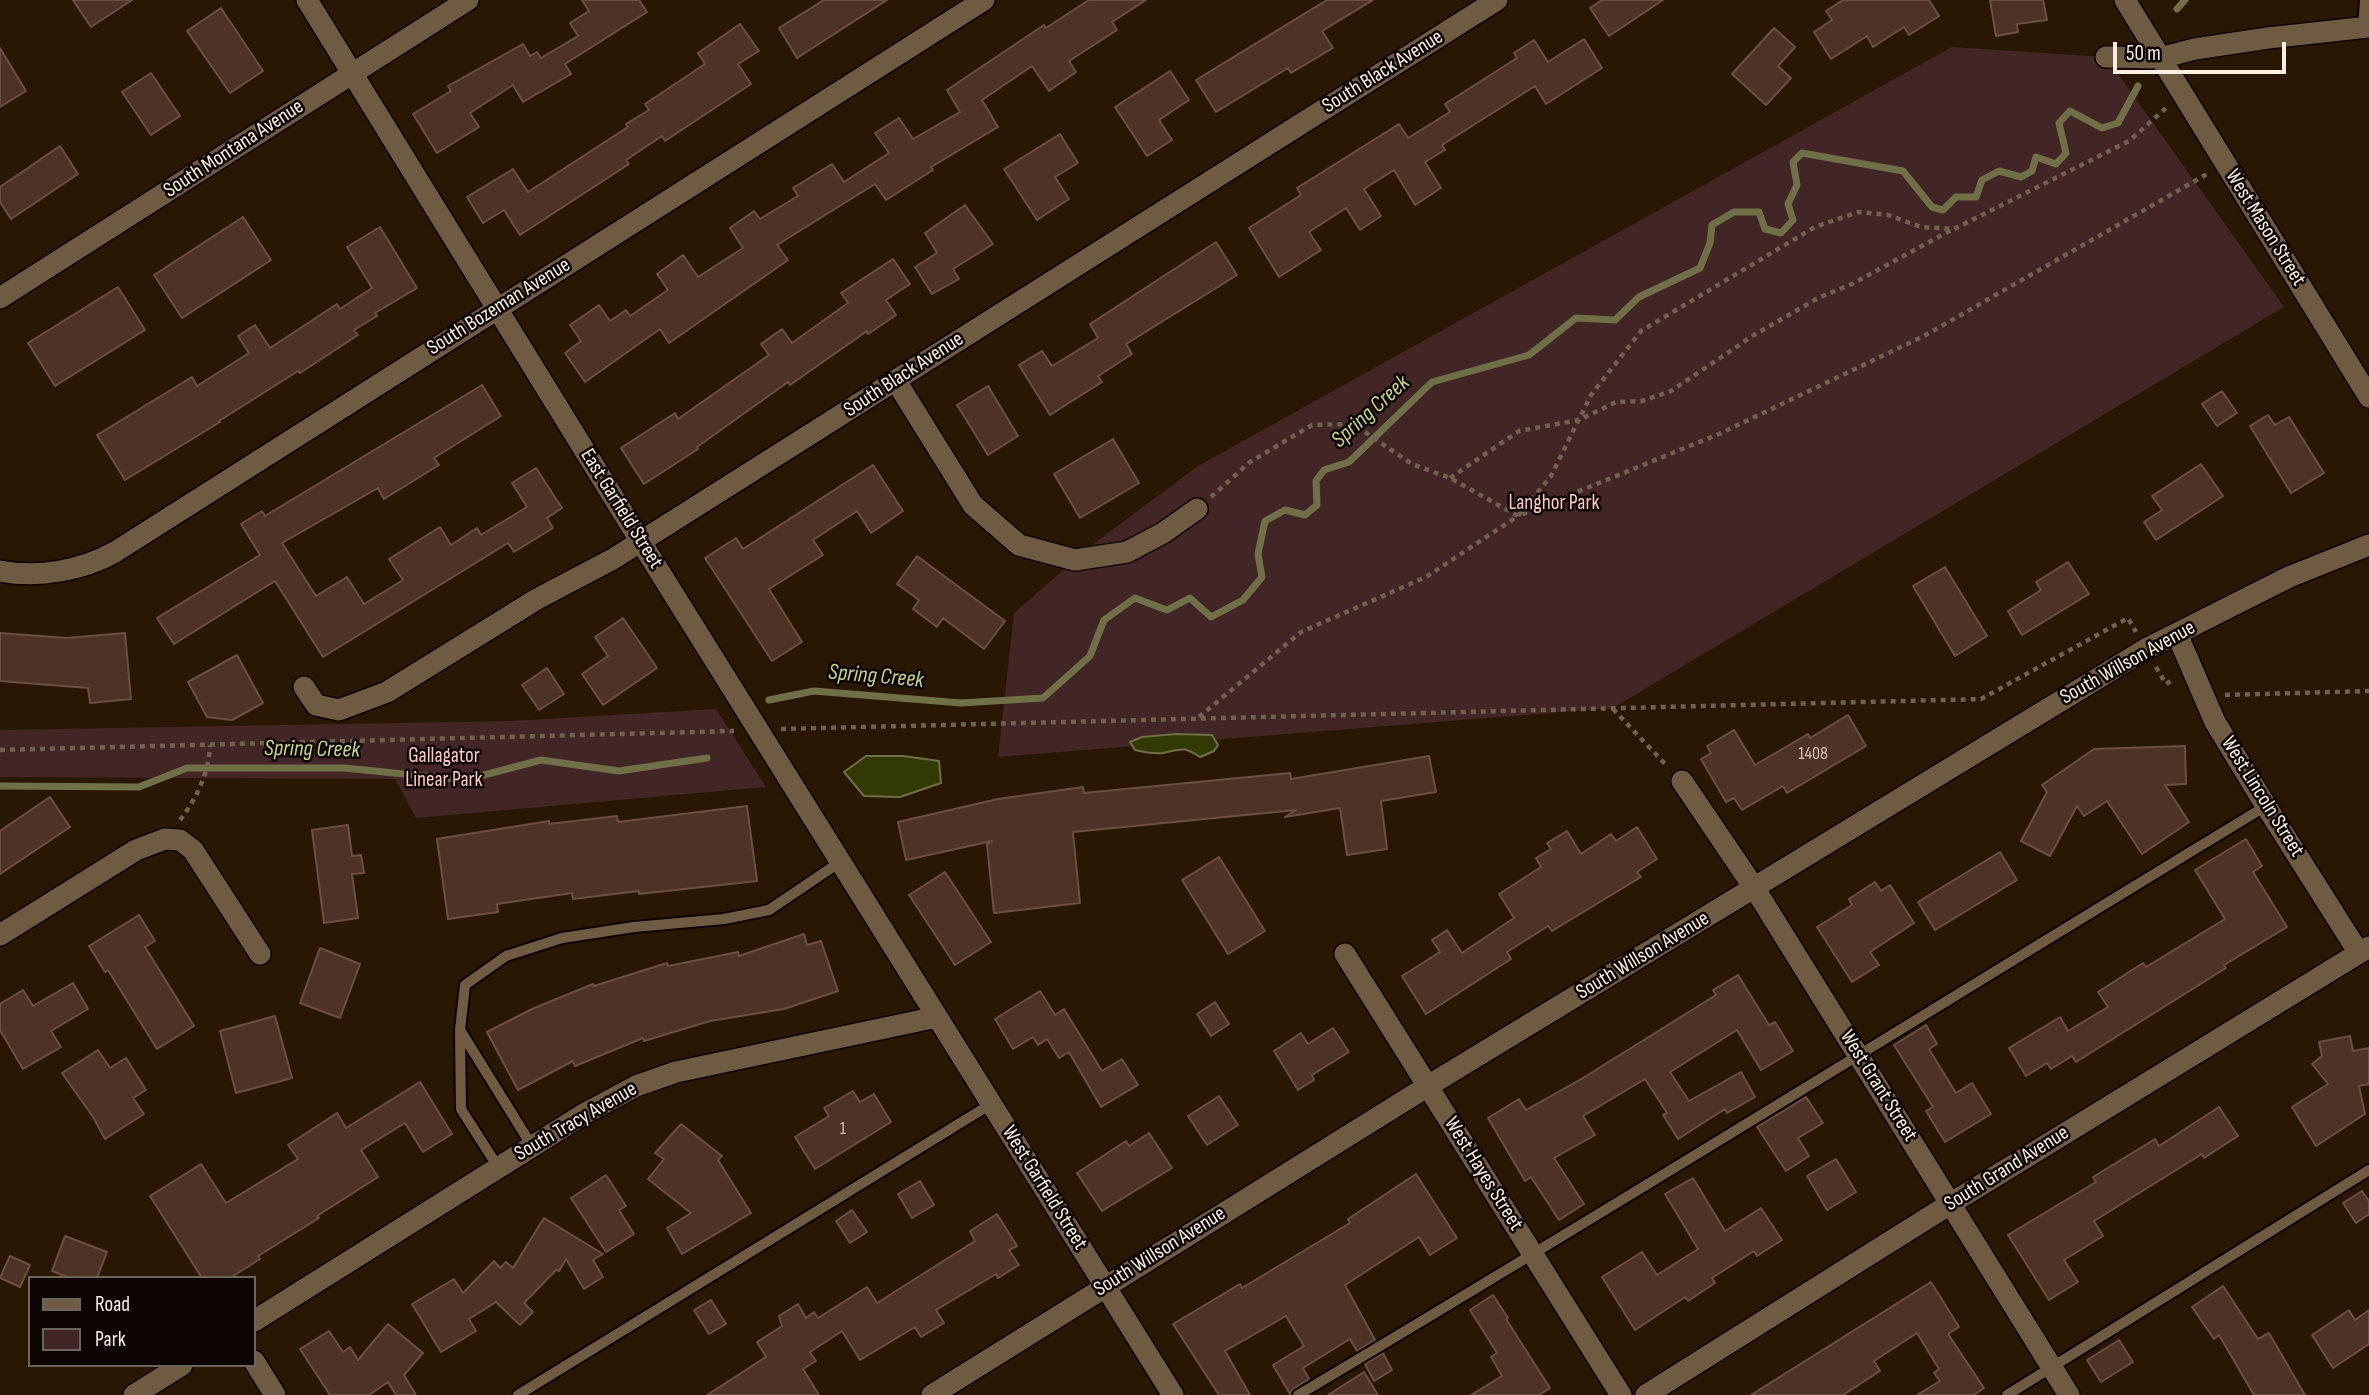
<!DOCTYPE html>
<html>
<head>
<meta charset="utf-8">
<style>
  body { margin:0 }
  #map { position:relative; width:2369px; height:1395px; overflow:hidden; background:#291702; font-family:"Sofia Sans Condensed",sans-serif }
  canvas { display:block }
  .legend { position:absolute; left:28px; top:1276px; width:228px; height:91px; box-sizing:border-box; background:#0c0501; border:2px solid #6c635b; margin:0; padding:9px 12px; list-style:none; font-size:21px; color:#fcefe2 }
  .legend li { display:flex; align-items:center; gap:14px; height:35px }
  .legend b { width:35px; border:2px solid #6c635b }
  .scale { position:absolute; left:2113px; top:42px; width:173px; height:32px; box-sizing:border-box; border:4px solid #fcefe2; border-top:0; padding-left:9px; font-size:21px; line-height:24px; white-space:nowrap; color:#fcefe2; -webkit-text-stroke:5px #0c0501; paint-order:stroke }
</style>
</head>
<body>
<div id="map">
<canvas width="2369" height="1395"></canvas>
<ul class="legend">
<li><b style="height:9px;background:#6f5a42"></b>Road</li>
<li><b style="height:19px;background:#422525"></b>Park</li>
</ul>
<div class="scale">50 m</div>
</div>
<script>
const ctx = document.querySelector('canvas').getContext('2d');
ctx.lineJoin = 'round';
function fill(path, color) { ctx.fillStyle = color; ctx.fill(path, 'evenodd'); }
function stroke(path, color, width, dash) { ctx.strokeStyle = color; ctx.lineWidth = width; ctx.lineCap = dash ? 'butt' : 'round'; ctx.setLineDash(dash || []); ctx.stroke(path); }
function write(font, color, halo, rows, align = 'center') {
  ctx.font = font + ' "Sofia Sans Condensed",sans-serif'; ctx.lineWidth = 5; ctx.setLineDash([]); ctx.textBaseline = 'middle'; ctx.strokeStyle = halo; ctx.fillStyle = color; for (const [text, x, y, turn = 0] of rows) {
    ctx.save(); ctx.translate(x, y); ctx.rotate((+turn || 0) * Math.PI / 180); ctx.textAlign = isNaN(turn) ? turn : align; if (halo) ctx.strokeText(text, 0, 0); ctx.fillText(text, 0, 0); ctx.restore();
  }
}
fill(new Path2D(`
  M1952 47 2106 57 2284 307 1613 708 998 757 1014 613 1092 545 1198 466Z
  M716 709 766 787 416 818 395 779 0 777V730L511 721Z`), '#422525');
const water = new Path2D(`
  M1176 734 1212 735 1218 745 1214 751 1200 757C1183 746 1182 749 1163 753 1154 754 1144 752 1135 750L1130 742 1142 737Z
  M866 756H903L939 761 941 783 900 797 864 796 844 772Z`);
fill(water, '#323904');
stroke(water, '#6f7047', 2);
stroke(new Path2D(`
  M2177 9 2185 0
  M769 700 814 691 961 703 1043 698 1090 656 1104 620 1135 598 1167 610 1190 598 1211 617 1243 600 1262 577 1258 554 1265 521 1285 510 1305 515 1317 505 1316 481 1324 470 1349 462 1432 382 1529 355 1576 318 1615 320 1639 297 1700 268 1710 243 1712 225 1734 212H1759L1765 229 1781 233 1793 220 1788 204 1797 185 1793 162 1802 153 1903 171 1932 207 1943 210 1956 197H1976L1982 180 1999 171 2021 177 2032 171 2036 157 2056 164 2066 153 2059 123 2070 111 2102 128 2118 123 2138 86
  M0 786 139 787 187 768H344L465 780 541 760 619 771 707 758`), '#6f7047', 7);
const building = new Path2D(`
  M73 0H132L91 27Z
  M582 0H639L647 12 565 64 571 74 523 102 513 85 470 113 479 127 437 153 413 114 451 91 448 86 523 44 530 56 537 52 541 58 578 36 570 23 589 11Z
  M824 0H887L797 58 779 28Z
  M1089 0H1146L1112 22 1117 30 1069 61 1076 72 1049 91 1032 66 982 100 998 127 931 167 933 170 886 200 875 184 777 245 788 260 669 343 660 329 585 382 565 353 581 341 570 325 599 305 610 321 626 310 630 316 668 290 657 274 683 255 698 277 743 248 730 228 754 211 760 219 798 196 793 188 832 164 844 182 889 153 875 133 899 118 913 139 960 112 947 90 1044 25 1046 28Z
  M1327 0H1373L1322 31 1333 48 1291 73 1288 68 1216 112 1196 80Z
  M1602 0H1663L1609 36 1590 8Z
  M1843 0H1929L1939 16 1909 35 1904 27 1873 47 1867 36 1831 59 1814 32 1832 20 1826 11Z
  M1990 0H2043L2047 20 2017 24 2018 32 1996 36Z
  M221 8 263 71 230 93 187 31Z
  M740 24 759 51 738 64 751 84 665 141 662 136 626 160 629 164 520 235 504 210 483 223 467 197 513 169 528 192 628 127 626 124 649 110 645 104 705 64 698 53Z
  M1774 28 1795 47 1778 66 1791 78 1766 105 1732 74Z
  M1584 39 1602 68 1546 104 1535 86 1442 145 1445 150 1425 162 1441 188 1415 205 1394 170 1364 189 1381 216 1360 230 1346 208 1309 232 1321 250 1279 277 1249 228 1301 195 1297 188 1399 124 1408 138 1450 112 1445 104 1517 58 1514 53 1534 40 1548 62Z
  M0 48 26 91 0 107Z
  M1170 71 1189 100 1159 120 1172 140 1147 156 1115 107Z
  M151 73 180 116 151 135 122 92Z
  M1060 134 1078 163 1055 177 1069 199 1037 220 1004 169Z
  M60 146 78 174 11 219 0 202V187Z
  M965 205 993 244 953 269 959 279 932 294 915 267 937 253 925 233Z
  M243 217 271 260 182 318 154 275Z
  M380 227 417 288 375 313 377 316 354 330 358 335 300 373 298 371 219 421 220 422 125 480 97 435 192 377 197 386 249 353 238 336 255 325 270 348 337 304 340 309 372 288 347 247Z
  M1216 242 1237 275 1126 344 1132 354 1098 376 1102 382 1050 415 1019 365 1042 351 1052 366 1098 338 1090 324Z
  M893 259 910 284 886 300 896 315 868 334 867 331 790 385 788 382 697 447 698 449 644 484 621 448 675 413 678 419 769 355 761 344 782 329 792 343 848 303 841 293Z
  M118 287 145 330 55 386 28 343Z
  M482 385 501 416 434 458 439 465 384 499 378 488 282 543 316 596 347 577 364 604 403 580 389 559 440 527 451 545 477 528 481 535 527 507 512 483 536 468 562 508 547 518 553 528 514 552 508 543 323 657 275 581 174 644 157 618 260 555 241 524 262 511 265 516Z
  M988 386 1018 436 988 455 957 405Z
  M2222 391 2237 413 2217 426 2202 404Z
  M2268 415 2275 425 2289 417 2324 473 2291 493 2250 426Z
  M1113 439 1139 483 1080 518 1054 474Z
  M2201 464 2223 496 2156 540 2144 522 2162 510 2152 496Z
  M873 465 903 511 871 533 857 511 813 540 823 555 769 589 802 642 772 661 705 558 736 538 743 549Z
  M917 556 1005 621 984 649 943 618 937 627 913 609 919 600 897 584Z
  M2068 562 2089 594 2022 635 2008 611 2041 590 2036 582Z
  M1945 567 1987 636 1955 656 1913 586Z
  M623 618 657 668 603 705 582 674 608 656 595 637Z
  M0 633 67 638 125 633 131 699 90 703 88 688 0 681Z
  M237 655 263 703 232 720 207 717 188 682Z
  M547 668 564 694 539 710 522 685Z
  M1848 715 1866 746 1787 793 1783 786 1742 810 1734 798 1726 802 1701 759 1711 753 1707 746 1734 730 1755 765 1808 734 1810 738Z
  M2185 746 2186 784 2165 785 2189 822 2142 854 2107 801 2084 816 2077 806 2050 856 2021 841 2047 792 2042 785 2094 749Z
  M1429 756 1436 792 1381 801 1387 849 1347 855 1340 808 1285 817 1296 810 1073 832 1080 903 994 913 987 844 992 841 906 860 898 822 998 799 1083 787 1084 793 1290 773 1291 779Z
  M50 797 70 827 0 874V831Z
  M747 806 757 881 639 894V891L573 899 572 893 497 904 498 912 448 919 437 839 549 821V824L617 816 618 822Z
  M348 825 352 856 361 855 364 873 352 874 358 918 324 923 312 830Z
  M1637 827 1657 859 1637 872 1641 877 1552 931 1548 926 1507 952 1511 959 1426 1014 1402 976 1440 952 1432 940 1447 930 1462 953 1514 918 1499 894 1541 867 1536 858 1551 849 1547 843 1567 831 1581 854 1611 834 1616 841Z
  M2246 839 2262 866 2253 872 2287 927 2224 965 2226 968 2076 1062 2072 1056 2051 1069 2047 1063 2026 1076 2009 1048 2060 1017 2068 1031 2108 1007 2098 992 2143 963 2146 967 2225 919 2195 870Z
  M2000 852 2017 880 1935 930 1918 902Z
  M1219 857 1265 931 1228 954 1182 880Z
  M945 872 991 942 955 965 909 895Z
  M1875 882 1881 891 1890 885 1914 923 1870 952 1879 965 1852 982 1817 927 1852 905 1849 899Z
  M139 915 155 941 145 947 194 1026 157 1049 108 970 105 972 89 946Z
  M804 934 807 945 821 941 838 991 784 1009 710 1021 644 1041 643 1038 575 1066 573 1061 518 1090 487 1032 532 1009 593 984 594 986 667 963 668 966 738 952 739 956Z
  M320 948 360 964 340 1018 300 1003Z
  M1738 975 1769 1025 1775 1022 1793 1051 1761 1070 1737 1030 1670 1072 1689 1101 1741 1072 1755 1097 1727 1113 1725 1109 1678 1139 1663 1115 1667 1113 1645 1079 1583 1116 1595 1135 1554 1158 1584 1204 1559 1220 1531 1177 1525 1181 1488 1118 1519 1099 1526 1110 1583 1078 1716 995 1713 990Z
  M73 983 88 1009 51 1031 61 1047 23 1069 0 1030V1004L23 990 33 1006Z
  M1040 991 1055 1015 1064 1009 1102 1071 1122 1059 1138 1085 1101 1107 1069 1052 1059 1058 1047 1039 1038 1045 1033 1037 1013 1049 995 1019Z
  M1215 1002 1229 1024 1211 1036 1197 1014Z
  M275 1016 292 1078 236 1093 220 1031Z
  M1926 1025 1937 1044 1929 1049 1956 1093 1972 1083 1991 1114 1945 1142 1926 1111 1933 1107 1894 1045Z
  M1333 1028 1349 1052 1312 1075 1314 1080 1298 1090 1274 1051 1301 1033 1308 1044Z
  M2350 1036 2353 1051 2369 1048V1084L2359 1086 2365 1114 2316 1146 2292 1107 2328 1084 2312 1064 2322 1056 2319 1042Z
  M98 1050 110 1068 126 1058 146 1090 133 1098 144 1114 105 1139 93 1117 62 1073Z
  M420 1082 452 1134 423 1152 405 1123 361 1150 378 1177 317 1216 319 1218 258 1256 260 1259 230 1278H202L150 1196 201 1164 226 1203 298 1159 288 1145 337 1113 346 1128Z
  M853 1091 860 1102 874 1094 891 1122 815 1169 795 1137 829 1116 824 1108Z
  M1219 1096 1238 1125 1207 1145 1188 1116Z
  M1806 1097 1823 1123 1798 1138 1809 1156 1786 1171 1757 1127Z
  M2219 1107 2238 1136 2204 1158 2202 1154 2094 1221 2103 1236 2064 1260 2078 1282 2049 1300 2008 1235 2096 1182 2093 1177 2155 1139 2159 1146Z
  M681 1124 722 1156 718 1160 751 1213 682 1254 667 1228 691 1213 648 1179 664 1159 655 1153Z
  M1149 1133 1172 1168 1102 1211 1077 1173 1126 1141 1129 1146Z
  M1836 1159 1856 1192 1827 1210 1807 1176Z
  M1416 1174 1457 1238 1430 1255 1419 1237 1345 1285 1375 1340 1357 1351 1350 1339 1303 1368 1309 1379 1293 1389 1290 1394 1273 1365 1304 1346 1286 1316 1225 1351 1250 1395H1219L1173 1324 1240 1284 1242 1288 1350 1223 1348 1219Z
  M606 1175 626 1206 619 1210 634 1234 606 1252 571 1198Z
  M1693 1178 1725 1231 1761 1208 1782 1240 1757 1256 1754 1251 1712 1278 1715 1283 1688 1301 1685 1297 1635 1330 1602 1277 1642 1252 1657 1275 1698 1249 1665 1194Z
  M920 1181 934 1205 912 1218 898 1194Z
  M2362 1191 2369 1201V1214L2356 1223 2343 1203Z
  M852 1210 867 1232 850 1243 836 1221Z
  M997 1214 1017 1246 1009 1250 1019 1265 998 1278 996 1274 936 1310 944 1323 921 1337 915 1327 860 1360 842 1331 810 1352 816 1361 803 1369 819 1395H707L766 1357 757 1342 782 1326 779 1316 798 1304 806 1318 814 1312 818 1318 867 1287 877 1303 975 1241 970 1231Z
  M544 1218 603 1254 593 1260 603 1277 584 1289 566 1259 559 1271 556 1270 524 1303 533 1312 520 1325 496 1302 469 1319 476 1331 441 1352 412 1304 454 1279 463 1293 494 1261 500 1268 506 1262 513 1268Z
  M65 1236 107 1252 97 1278H70L52 1271Z
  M10 1256 30 1265 20 1287 0 1278Z
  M1931 1282 1959 1327 1948 1334 1984 1388 1974 1395H1917L1940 1381 1934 1373 1939 1369 1917 1333 1874 1361 1880 1371 1843 1395H1751Z
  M2223 1286 2258 1339 2269 1333 2305 1395H2254L2219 1335 2214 1339 2192 1307Z
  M1493 1295 1508 1318 1506 1319 1550 1388 1539 1395H1471L1502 1376 1491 1357 1497 1353 1470 1310Z
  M711 1300 726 1324 709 1334 694 1310Z
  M2349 1310 2355 1320 2369 1310V1344L2333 1368 2312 1335Z
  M388 1324 423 1353 404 1375 416 1395H396L388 1382 369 1395H330L300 1349 329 1331 343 1352 350 1347 358 1360Z
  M2119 1340 2133 1362 2101 1382 2087 1360Z
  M1383 1353 1392 1370 1374 1381 1365 1364Z
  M1364 1372 1378 1395H1328Z`);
fill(building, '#4d3226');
stroke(building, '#6c4f42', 2);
const lane = new Path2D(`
  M2363 28 2365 0
  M460 1033 461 1109 498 1167
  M532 1146 460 1030 465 985 506 956 562 938 634 927 724 919 769 910 840 862
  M518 1395 991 1104
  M1298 1395C1623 1202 1943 1002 2266 806
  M2007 1395 2369 1170`);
const street = new Path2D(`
  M307 0 641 542 1173 1395
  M2125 0 2369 397
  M2106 57 2160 58 2195 49 2268 38 2369 27
  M0 298 468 0
  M896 381 973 505 1019 545 1075 560 1127 552 1163 533 1197 509
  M0 571C38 578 81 571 115 552L984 0
  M2177 634 2215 722 2266 806 2359 953
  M304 687 316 705 339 710 387 692 537 599 613 559 1497 0
  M1682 781 1755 889 2069 1395
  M0 935 136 850 165 839 180 840 193 850 260 954
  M1345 954 1621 1395
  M254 1321 584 1114 636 1086 676 1072 937 1017
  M254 1361 275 1395
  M134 1395 182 1365
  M1646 1395 1950 1204 2369 947`);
const secondary = new Path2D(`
  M932 1395 1428 1086 2146 649 2289 577 2369 545`);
stroke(lane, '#110300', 14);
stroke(street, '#110300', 24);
stroke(secondary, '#110300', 24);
stroke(new Path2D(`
  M1450 478 1519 431 1579 420 1616 402 1642 401 1671 391 1754 335 1818 298 1852 284 1953 229
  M1211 497 1250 462 1312 425 1353 424 1412 464 1450 478 1518 516 1719 434 1924 336 2207 174
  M2156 667 2166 684 2174 679
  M2225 695 2369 691
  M1613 709 1667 766
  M1199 717 1301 632 1426 577 1518 516 1551 476 1591 395 1641 331 1815 227 1858 212 1888 215 1921 227 1954 229 2129 141 2166 108
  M781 729 1981 699 2128 618 2136 632
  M0 750 734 731
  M180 820C197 798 209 772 210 745`), '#70604e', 4.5, [5, 5]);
stroke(lane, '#6f5a42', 10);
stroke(street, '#6f5a42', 21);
stroke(secondary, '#6f5a42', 21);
write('18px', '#d0c0b3', null, [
  ["1408",1813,754],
  ["1",843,1129]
]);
write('21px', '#fcefe2', '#0c0501', [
  ["South Black Avenue",1383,72,-32],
  ["South Montana Avenue",234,149,-33],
  ["West Mason Street",2265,228,58],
  ["South Bozeman Avenue",499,307,-32],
  ["South Black Avenue",904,375,-33],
  ["East Garfield Street",621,509,58],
  ["South Willson Avenue",2128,663,-29],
  ["West Lincoln Street",2262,797,58],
  ["South Willson Avenue",1643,956,-31],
  ["West Grant Street",1878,1086,58],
  ["South Tracy Avenue",576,1122,-30],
  ["South Grand Avenue",2007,1169,-32],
  ["West Hayes Street",1483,1174,58],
  ["West Garfield Street",1044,1188,58],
  ["South Willson Avenue",1160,1252,-32]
]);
write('21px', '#fdc8c6', '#0c0501', [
  ["Langhor Park",1554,504],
  ["Gallagator",444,757],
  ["Linear Park",444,781]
]);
write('italic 23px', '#c4d486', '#0c0501', [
  ["Spring Creek",1371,412,-42],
  ["Spring Creek",876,677,5],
  ["Spring Creek",312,750,1]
]);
</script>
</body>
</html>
